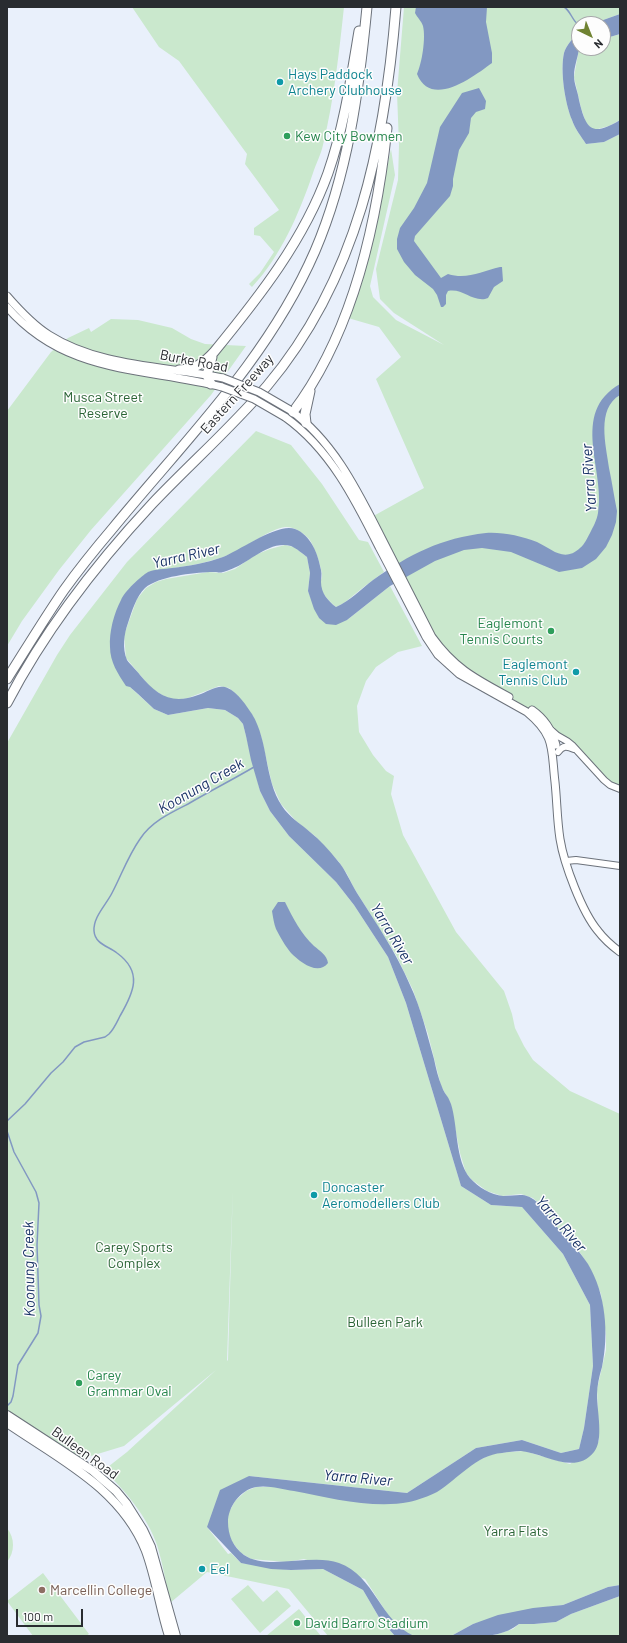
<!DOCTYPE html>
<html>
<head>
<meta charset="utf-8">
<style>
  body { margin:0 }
  #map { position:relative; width:627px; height:1643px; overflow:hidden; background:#e9f0fb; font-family:Barlow,sans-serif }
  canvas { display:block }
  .frame { position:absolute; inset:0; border:8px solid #292c30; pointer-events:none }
  .north { position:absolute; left:571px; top:16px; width:40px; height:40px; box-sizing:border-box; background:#fdfdfd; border:1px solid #a8a9ab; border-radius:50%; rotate:137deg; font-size:11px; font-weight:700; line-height:16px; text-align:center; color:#292c30 }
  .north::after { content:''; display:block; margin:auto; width:14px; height:18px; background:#708332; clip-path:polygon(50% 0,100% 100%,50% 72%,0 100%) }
  .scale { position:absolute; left:16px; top:1609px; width:67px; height:18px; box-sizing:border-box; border:2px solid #292c30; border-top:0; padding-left:5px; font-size:12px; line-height:14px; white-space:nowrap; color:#292c30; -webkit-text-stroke:3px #fdfdfd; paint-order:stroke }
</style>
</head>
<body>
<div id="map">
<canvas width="627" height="1643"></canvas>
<div class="frame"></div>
<div class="north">N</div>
<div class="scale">100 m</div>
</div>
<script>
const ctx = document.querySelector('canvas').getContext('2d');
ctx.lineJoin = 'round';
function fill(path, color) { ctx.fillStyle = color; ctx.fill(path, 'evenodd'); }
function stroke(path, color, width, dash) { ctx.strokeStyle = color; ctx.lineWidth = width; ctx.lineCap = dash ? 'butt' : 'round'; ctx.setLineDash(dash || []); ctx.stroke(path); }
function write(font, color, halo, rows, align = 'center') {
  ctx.font = font + ' Barlow,sans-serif'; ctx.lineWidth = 3; ctx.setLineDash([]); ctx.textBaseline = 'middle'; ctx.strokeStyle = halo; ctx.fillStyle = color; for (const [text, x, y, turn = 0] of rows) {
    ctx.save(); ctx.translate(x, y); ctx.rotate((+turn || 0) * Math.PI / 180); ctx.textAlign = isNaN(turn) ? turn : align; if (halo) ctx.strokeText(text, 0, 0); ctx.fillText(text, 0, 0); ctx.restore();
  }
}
fill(new Path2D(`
  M132 7H344C339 53 334 100 323 145 321 154 316 164 313 173 299 214 281 256 252 287L249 284 260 273 274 252 260 236 254 235V228L279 210 245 164 247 154 179 61 159 47Z
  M404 7H620V14L592 24H579V33C573 37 566 46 564 53 560 71 565 102 572 120 575 129 581 136 586 144L604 142 620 134V785L611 784 569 739 552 732 533 711 462 669 439 647 368 519 424 488 376 379 401 357 379 327 348 318 372 238 391 149 395 175 370 286 373 297 396 320 444 345 394 313 380 299 376 269 398 180 399 145 397 93Z
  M620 34V120L609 126 598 129H592L586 123 581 108 574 77 579 48H603V39Z
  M111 319 138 320 172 328 191 339 205 344 246 346 211 395 91 530 59 570 22 621 7 646V411L51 352 68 338 89 328 91 332Z
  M256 431 291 445 322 484 359 540 368 542 384 572 365 586 344 603 336 607C329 601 320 593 320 582 321 580 322 578 322 576 322 568 314 545 309 539 304 533 293 526 285 527 272 528 246 547 233 553 207 565 176 567 149 572L111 629 130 687 154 709 168 715 208 708 225 710 238 718 243 724 260 791 270 811 289 836 336 882 354 905 388 957 406 1003 461 1186 491 1205 522 1207 563 1254 590 1305 593 1366 584 1428 579 1449 561 1453 522 1440 476 1448 407 1493 249 1476 207 1527 228 1554 231 1553 241 1563 291 1570 323 1569 363 1590 380 1619 395 1636H328L289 1589 207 1572 170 1603C166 1584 163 1564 157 1545 147 1516 125 1491 104 1470L127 1452 216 1370 124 1446 81 1459 7 1410V743L57 655 70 635 127 562ZM233 1183 228 1360 227 1361 233 1184Z
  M285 545 294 547 307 557 310 573 308 591 319 618 347 620 390 586 422 646 398 652 376 667 366 681 357 706 359 732 373 755 386 771 394 776 391 794 403 835 456 932 504 991 512 1014 515 1028 524 1046 533 1060 570 1091 620 1114V1585L608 1587 563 1605 532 1609 473 1624 453 1635 448 1636H414L406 1633 390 1618 365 1579 304 1559 286 1562 251 1559 241 1553 232 1542 228 1531V1514L235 1501 246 1491 256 1487H277L367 1503 389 1504 494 1453 524 1451 570 1464 599 1441 597 1389 606 1350V1336L601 1294 590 1268 581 1254 554 1224 543 1208 533 1198 521 1194 502 1196 487 1191 472 1180 466 1173 460 1153 450 1102 441 1086 428 1034 413 990 396 955 354 888 347 874 339 862 315 836 296 821 281 804 272 784 261 736 253 716 237 695 229 688 219 686 188 698 176 700 167 698 151 688 126 658 124 635 137 599 146 588 156 582 166 579 208 572 223 573 235 569 255 555 270 549Z
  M7 1528C15 1538 15 1552 7 1562Z
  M43 1573 89 1634 86 1636H33L7 1601Z
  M248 1585 263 1602 277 1590 291 1606 260 1633 231 1599Z
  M620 1596V1636H492L513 1629 519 1624H534L556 1622 571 1614Z
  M299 1609 321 1636H266Z`), '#cae8cd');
fill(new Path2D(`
  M416 7H487L486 22 492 53V63C473 77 431 109 417 74 422 63 426 38 423 26 422 22 417 17 415 13Z
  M620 14V34L603 39V24H592Z
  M579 33C579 38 580 44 579 48 578 58 574 66 574 76 574 84 578 92 579 100 586 130 592 137 620 120V134L604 142 586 144C581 136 575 129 572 120 565 103 560 71 564 53 566 46 573 37 579 33Z
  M479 88 486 101 485 109 476 112 471 118 469 133 459 150 453 179V186L450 196 415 236 414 241 441 278 448 274C467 280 482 271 500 267H502L503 281 494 287 488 298 485 299C471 301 462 288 448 291L446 295V304L443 307H441L437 295 433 289 415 275 404 262 397 249V239L400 228 414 208 427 183 440 127 462 93Z
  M620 384V395C596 409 606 445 609 468 612 482 614 496 617 511L616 522 612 535 606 547 596 559 582 568 559 572 511 552 482 548 464 550 435 561 390 586 347 620 336 625 326 624 319 618 314 609 308 591 310 573 307 557C303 554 296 548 291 546 268 540 249 564 229 570 218 574 222 572 210 572 193 573 159 576 145 588 136 597 132 611 128 623 124 634 122 648 127 660 129 663 138 672 140 675 157 695 171 705 198 695 207 692 216 685 225 687 236 690 246 705 252 714 269 742 264 779 282 806 289 817 301 824 310 832 320 840 329 850 337 860 346 870 350 882 357 893 376 923 396 952 410 985 421 1008 427 1034 434 1059 436 1068 438 1078 442 1087 446 1097 447 1093 451 1104 458 1126 455 1160 470 1178 478 1187 491 1195 503 1196 519 1196 526 1191 539 1204 546 1211 551 1219 557 1227 567 1239 579 1250 588 1264 606 1294 609 1334 602 1367 599 1377 597 1386 597 1395 597 1411 604 1440 594 1452 575 1476 544 1453 521 1451 515 1451 508 1452 502 1453 476 1455 458 1479 437 1492 429 1496 418 1500 409 1502 374 1509 329 1498 294 1491 282 1489 268 1485 256 1487 240 1490 228 1507 228 1522 228 1535 233 1547 244 1555 267 1571 312 1553 339 1563 375 1576 380 1621 414 1636H395L380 1619 363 1590 323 1569 291 1570 271 1569 241 1563 207 1527 220 1490 249 1476 407 1493 476 1448 522 1440 561 1453 579 1449 584 1428 593 1366 590 1305 563 1254 522 1207 491 1205 461 1186 406 1003 388 957 354 905 336 882 289 836 270 811 260 791 251 760 246 736 243 724 238 718 225 710 208 708 168 715 154 709 138 694 130 687 126 686C118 674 110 662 110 647 109 632 114 613 121 600 124 592 141 576 148 572 155 569 165 569 172 568 189 566 207 563 223 557 240 550 279 522 295 529 311 535 318 554 321 570 322 575 321 578 321 582 321 593 328 601 336 607 350 601 361 589 373 580 410 554 441 538 486 533 503 532 521 536 537 542 552 549 564 563 580 548 585 544 587 538 590 533 593 527 597 520 598 513 606 471 569 413 620 384Z
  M278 902H285C293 918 301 934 314 946 320 951 327 955 328 963 318 976 300 962 291 953 286 947 280 937 276 929 274 924 273 917 272 911Z
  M620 1585V1596L571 1614 556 1622 534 1624H519C499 1640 472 1636 448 1636L453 1635 473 1624 498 1615 533 1608 563 1605 608 1587Z`), '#8298c2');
stroke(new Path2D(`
  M564 7C571 11 572 21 579 25
  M7 1121 25 1104 51 1073 63 1062 75 1047 84 1042 105 1037 109 1034C114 1029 117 1022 120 1016 134 992 143 972 117 953 108 946 95 944 94 931 93 917 106 905 112 893 121 876 128 856 140 839 151 822 170 813 188 804 210 791 232 780 254 767
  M7 1131 14 1152 36 1192 39 1203 37 1245 39 1305 41 1316 38 1333 18 1365 13 1396 11 1402 7 1406`), '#8298c2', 1.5);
const tertiary = new Path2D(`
  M552 731C559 739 565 738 572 745L604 780 610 785 620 789
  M558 752C563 745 567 746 574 749
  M566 861 576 860 620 866`);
const primary = new Path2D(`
  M7 296C20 311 33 325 49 335 99 367 166 366 223 378
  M7 307C66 375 143 367 222 387
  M290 410C334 442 357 490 381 537 398 571 415 604 432 637 455 669 476 679 509 697
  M285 417C330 449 355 499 379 547 395 577 410 607 426 637L438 655 459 674 527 712C556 736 551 749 555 782 557 801 557 820 560 839 564 864 582 912 598 931 604 939 612 946 620 952
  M532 710C545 719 552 730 556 745`);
const trunk = new Path2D(`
  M7 1415 93 1471 116 1491 126 1503 143 1530 151 1547 176 1636
  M7 1423C59 1459 121 1488 146 1551 156 1578 160 1608 169 1636`);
const motorway = new Path2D(`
  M179 370C195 369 203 364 214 352 259 297 304 240 328 173 344 127 351 79 359 31
  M211 384 207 375 212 357
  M293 412C352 334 377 223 387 128
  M306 423 305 414 310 391
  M7 679C26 649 44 619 64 590 79 569 96 548 113 528 186 439 268 359 315 251 348 174 359 90 367 7
  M7 703C44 632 98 562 152 504 190 464 231 428 267 386 358 278 385 143 396 7`);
stroke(tertiary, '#6c727b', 8);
stroke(primary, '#6c727b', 9);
stroke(trunk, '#6c727b', 10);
stroke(motorway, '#6c727b', 11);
stroke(tertiary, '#fff', 6);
stroke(primary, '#fff', 7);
stroke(trunk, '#fff', 8);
stroke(motorway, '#fff', 9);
const primaryBridge = new Path2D(`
  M223 378 259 392 290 410
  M222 387 254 399 285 417`);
stroke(primaryBridge, '#6c727b', 9, []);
stroke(primaryBridge, '#fff', 7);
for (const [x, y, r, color] of [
  [280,82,4,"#0f9aa8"],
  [287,136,4,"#2e9e5b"],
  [551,631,4,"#2e9e5b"],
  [576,672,4,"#0f9aa8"],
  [314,1195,4,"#0f9aa8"],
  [79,1383,4,"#2e9e5b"],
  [202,1569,4,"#0f9aa8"],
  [42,1590,4,"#8d6e63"],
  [297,1623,4,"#2e9e5b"]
]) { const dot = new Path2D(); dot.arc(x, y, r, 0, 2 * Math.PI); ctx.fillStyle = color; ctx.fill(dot); stroke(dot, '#fdfdfd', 1.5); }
write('14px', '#0d838f', '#fdfdfd', [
  ["Hays Paddock",288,74],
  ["Archery Clubhouse",288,90],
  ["Eaglemont",568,664,"right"],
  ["Tennis Club",568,680,"right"],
  ["Doncaster",322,1187],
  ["Aeromodellers Club",322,1203],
  ["Eel",210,1569]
], 'left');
write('14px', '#27864d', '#fdfdfd', [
  ["Kew City Bowmen",295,136],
  ["Eaglemont",543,623,"right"],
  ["Tennis Courts",543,639,"right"],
  ["Carey",87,1375],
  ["Grammar Oval",87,1391],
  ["David Barro Stadium",305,1623]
], 'left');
write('14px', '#292c30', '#fdfdfd', [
  ["Burke Road",194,361,11],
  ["Eastern Freeway",237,394,-48],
  ["Bulleen Road",85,1453,36]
]);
write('14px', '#2a6435', '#fdfdfd', [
  ["Musca Street",103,397],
  ["Reserve",103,413],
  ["Carey Sports",134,1247],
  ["Complex",134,1263],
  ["Bulleen Park",385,1322],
  ["Yarra Flats",516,1531]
]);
write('14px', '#785e54', '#fdfdfd', [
  ["Marcellin College",50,1590]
], 'left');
write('italic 15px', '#173165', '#fdfdfd', [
  ["Yarra River",589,478,-94],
  ["Yarra River",186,556,-13],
  ["Koonung Creek",201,786,-30],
  ["Yarra River",392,934,59],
  ["Yarra River",561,1224,49],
  ["Koonung Creek",29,1269,-91],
  ["Yarra River",358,1478,5]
]);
</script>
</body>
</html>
